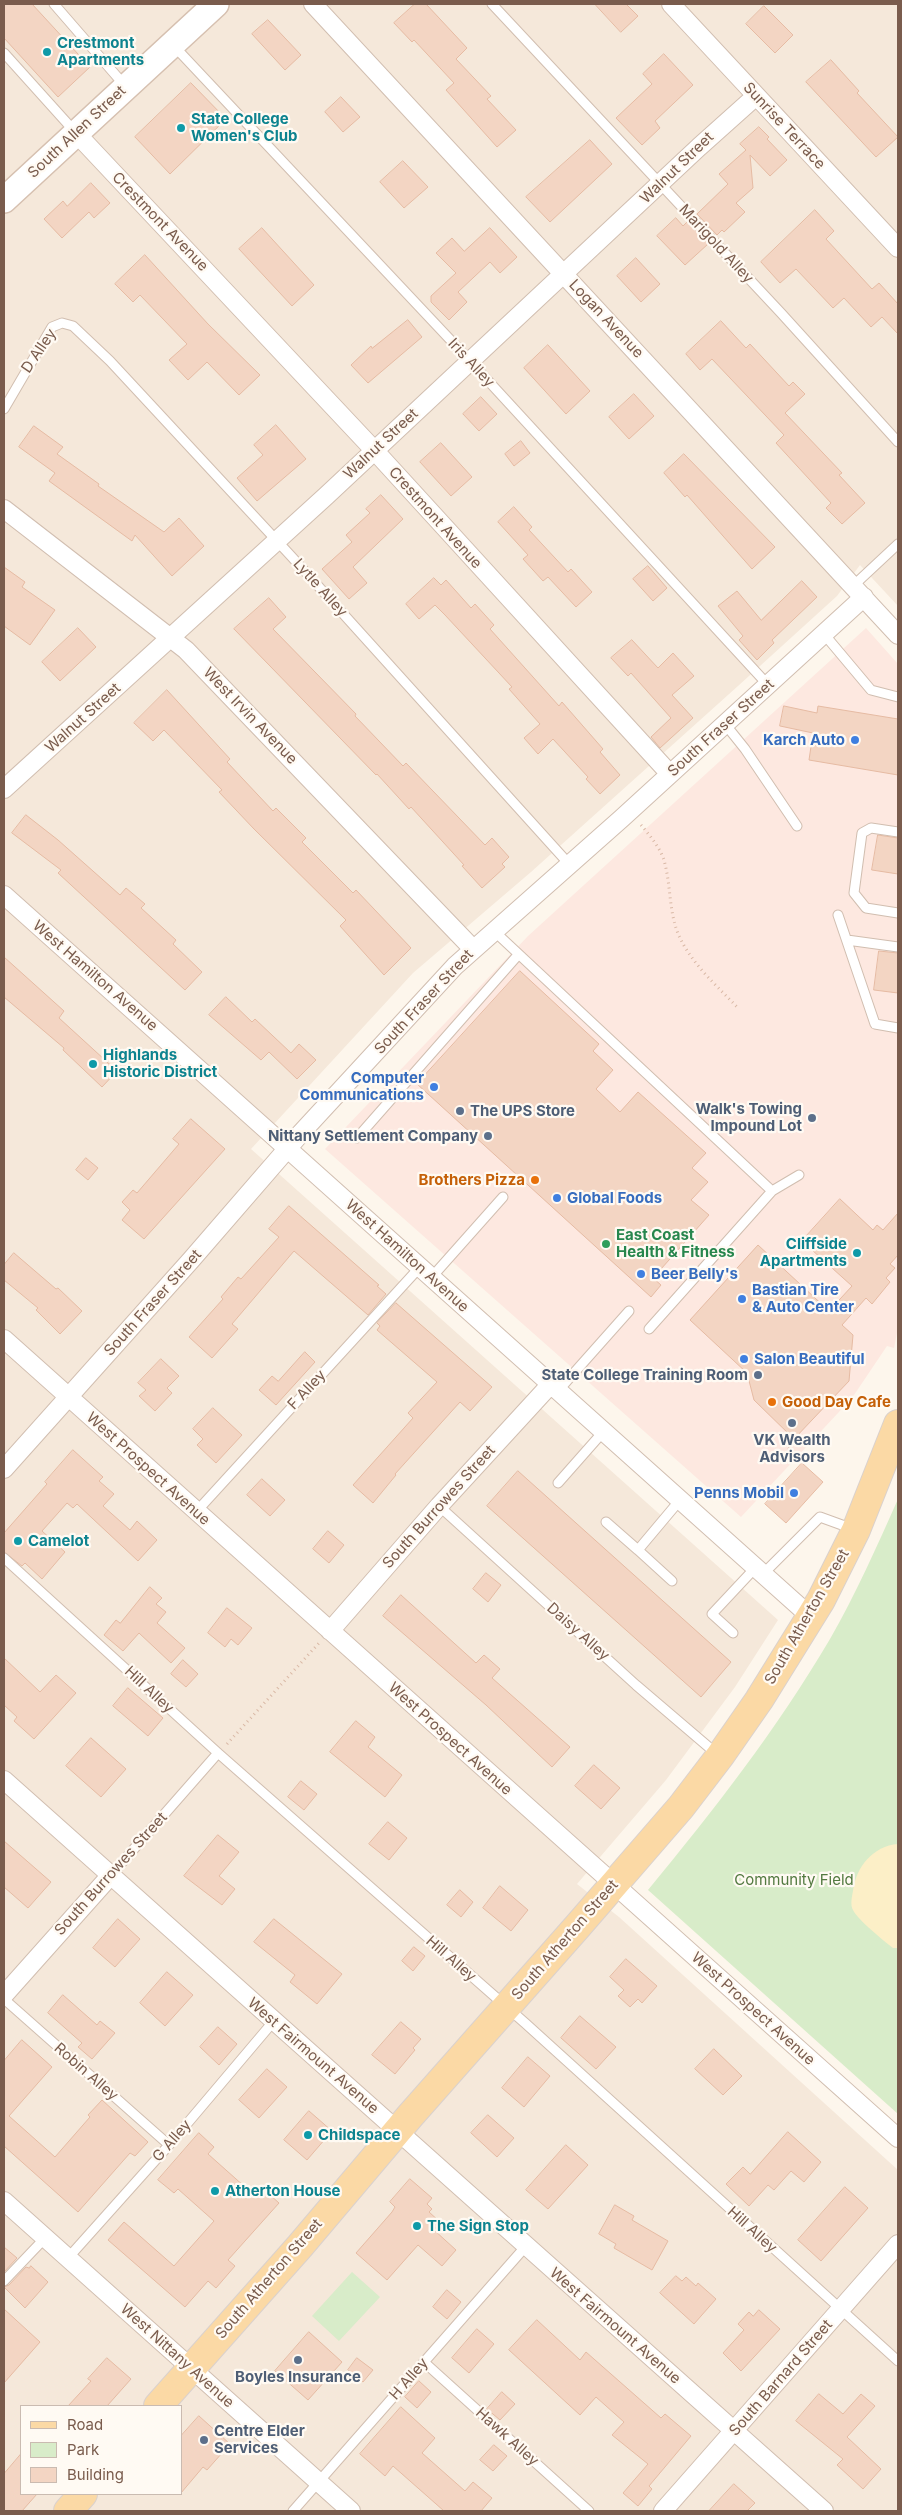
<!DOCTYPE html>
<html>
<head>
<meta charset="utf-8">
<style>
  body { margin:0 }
  #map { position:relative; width:902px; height:2515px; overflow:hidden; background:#fdf6ec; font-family:Inter,sans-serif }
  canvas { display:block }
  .frame { position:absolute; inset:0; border:5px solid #7a5c4d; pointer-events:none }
  .legend { position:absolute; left:20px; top:2405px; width:162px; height:90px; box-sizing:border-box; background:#fffaf3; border:1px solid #cabbb1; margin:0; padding:6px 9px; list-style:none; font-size:15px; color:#7a5c4d }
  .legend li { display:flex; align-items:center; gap:10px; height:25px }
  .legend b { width:25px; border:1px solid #cabbb1 }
</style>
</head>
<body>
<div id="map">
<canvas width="902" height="2515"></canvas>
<div class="frame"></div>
<ul class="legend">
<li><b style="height:6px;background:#fbd9a5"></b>Road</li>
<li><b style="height:14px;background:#d8ecc9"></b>Park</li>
<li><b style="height:14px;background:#f3d5c3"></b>Building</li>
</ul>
</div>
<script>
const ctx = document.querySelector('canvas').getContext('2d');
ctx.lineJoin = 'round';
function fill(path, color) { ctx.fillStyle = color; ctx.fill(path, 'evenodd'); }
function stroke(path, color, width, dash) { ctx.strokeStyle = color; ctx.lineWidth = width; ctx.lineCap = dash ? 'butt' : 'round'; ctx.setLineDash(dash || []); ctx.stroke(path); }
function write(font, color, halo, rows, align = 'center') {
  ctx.font = font + ' Inter,sans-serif'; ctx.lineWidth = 4.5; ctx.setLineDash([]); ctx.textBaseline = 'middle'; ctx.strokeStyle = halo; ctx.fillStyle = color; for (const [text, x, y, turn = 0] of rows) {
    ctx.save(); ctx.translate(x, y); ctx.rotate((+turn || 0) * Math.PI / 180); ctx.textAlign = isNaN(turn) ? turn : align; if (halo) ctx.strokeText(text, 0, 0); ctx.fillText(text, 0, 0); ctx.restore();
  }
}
fill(new Path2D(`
  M4 4H898V606L860 565 837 596 738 686 531 872 413 973 251 1149 778 1620 735 1687 666 1780 577 1884 619 1917 898 2170V2511H4ZM21 2406H181V2494H21Z`), '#f5e8da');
fill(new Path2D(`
  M866 628 898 664V1328L894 1348 887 1346 852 1398 741 1517 325 1149 528 936Z`), '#fde8e0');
fill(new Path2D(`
  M898 1499V2114L648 1890C714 1810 777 1729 830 1639 856 1594 877 1546 898 1499Z
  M352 2272 380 2297 339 2341 312 2316Z`), '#d8ecc9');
fill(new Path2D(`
  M898 1844V1948H893C884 1941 857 1919 853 1910 850 1905 852 1896 853 1891 856 1867 873 1846 898 1844Z`), '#fcefc7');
const building = new Path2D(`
  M4 4H32L90 67 58 97 4 38Z
  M415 4H426L467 48 456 59 491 96 487 99 516 130 497 147 446 90 454 83 414 40 412 42 394 23Z
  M595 4H626L638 16 621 32Z
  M764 6 793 35 775 53 746 24Z
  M268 20 301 55 285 70 252 34Z
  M664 54 693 85 655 121 660 128 642 145 616 118 652 84 643 74Z
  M831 60 859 91 857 93 898 137 876 157 806 82Z
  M191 83 226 119 170 174 135 137Z
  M341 97 360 117 343 132 325 112Z
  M759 127 769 137 767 139 787 160 770 176 750 155 753 188 736 203 745 212 724 232 722 230 717 235 697 214 728 184 719 174 746 150 740 144Z
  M590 140 612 164 550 222 526 197Z
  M403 161 428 187 404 208 380 182Z
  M91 183 110 203 94 218 89 212 62 238 44 219 63 201 67 206Z
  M815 210 834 231 826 239 872 289 879 283 898 304V334L882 317 871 327 844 298 833 308 796 269 780 283 761 262Z
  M676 218 683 226 687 222 708 244 685 265 657 236Z
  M262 228 314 285 292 306 239 249Z
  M490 228 517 257 500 273 490 262 458 292 467 302 449 320 431 302V296L456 273 436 253 452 238 464 251Z
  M145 255 208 324 260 375 239 395 207 362 188 380 169 360 187 344 140 295 133 302 115 284Z
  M636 258 660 284 641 302 617 276Z
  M408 320 422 337 368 383 351 365 371 346 372 348Z
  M721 321 746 348 750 344 789 386 793 382 805 394 785 413 842 473 839 475 865 503 842 524 826 508 831 503 776 443 784 435 712 359 700 370 686 354Z
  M548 345 590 391 566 414 524 368Z
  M634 394 654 416 629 439 609 417Z
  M481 397 497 414 479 431 463 414Z
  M276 425 306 459 257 501 237 478 263 455 254 445Z
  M34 426 63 447 57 454 99 484 98 486 164 532 179 518 204 546 172 576 135 535 132 541 49 481 55 473 19 447Z
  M521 441 530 453 514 466 505 454Z
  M441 443 472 477 451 496 420 462Z
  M684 454 775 547 752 569 687 495 685 497 664 473Z
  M381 495 403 519 353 567 367 583 349 599 322 569 352 542 346 535 370 513 366 509Z
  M514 507 532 527 529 530 568 572 571 569 592 592 576 607 548 577 543 581 523 559 528 555 498 522Z
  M648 566 667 588 653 601 633 579Z
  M4 567 25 582 22 587 55 610 30 645 4 626Z
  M434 578 441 585 446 580 471 608 475 604 494 625 490 629 559 706 562 702 603 749 600 752 620 775 600 794 586 779 588 777 553 739 538 754 524 738 540 724 509 689 512 687 445 615 435 605 419 619 406 604Z
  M802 581 817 597 772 640 774 643 757 660 739 640 743 636 718 606 737 591 761 620Z
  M269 598 286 617 273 629 356 714 355 716 403 766 406 763 485 845 492 838 509 857 502 864 505 867 482 888 462 866 464 865 411 807 409 809 377 774 376 775 234 629Z
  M78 628 96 647 60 681 42 662Z
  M632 640 658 668 673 653 694 676 672 695 693 718 660 748 651 737 671 718 631 673 628 676 611 658Z
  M167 690 230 759 227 762 273 811 276 808 306 838 302 842 353 893 356 890 411 948 384 975 340 926 346 920 254 829 219 792 222 790 164 730 153 741 134 723Z
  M784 706 817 713 818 706 898 719V775L809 760 813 733 780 726Z
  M26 815 58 840 120 895 126 888 145 904 141 908 176 940 173 944 202 972 185 990 58 873 61 870 12 833Z
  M878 835 898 838V874L872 870Z
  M879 951 898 953V993L874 990Z
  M4 957 64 1011 59 1018 117 1071 102 1087 63 1050 64 1048 4 997Z
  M520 971 599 1044 593 1051 613 1070 596 1089 620 1112 638 1092 706 1153 692 1168 708 1182 691 1200 709 1215 653 1278 661 1285 651 1297 417 1084Z
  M226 997 252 1022 255 1019 291 1053 299 1044 316 1060 297 1079 269 1052 261 1060 209 1015Z
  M191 1119 225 1149 144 1239 122 1220 130 1210 122 1202 133 1190 137 1193 179 1144 173 1139Z
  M86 1158 98 1168 88 1180 76 1170Z
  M840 1199 873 1230 877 1225 883 1230 898 1213V1255L890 1264 895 1268 886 1278 890 1282 872 1304 866 1298 842 1325 853 1335 849 1381 794 1439 754 1400 747 1373 690 1320 758 1245 829 1311 852 1286 802 1241Z
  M289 1206 379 1285 377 1286 386 1294 368 1315 294 1251 232 1324 238 1329 212 1358 189 1337 223 1299 221 1297 238 1277 241 1279 279 1237 269 1229Z
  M14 1253 56 1289 58 1288 82 1311 60 1334 36 1310 38 1308 4 1280V1265Z
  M396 1303 492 1387 470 1411 460 1402 395 1474 396 1475 373 1503 353 1485 413 1418 408 1413 437 1382 377 1330 380 1326 377 1323Z
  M305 1352 315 1362 276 1405 259 1390 272 1376 278 1381Z
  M161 1359 179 1376 167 1388 172 1393 155 1411 139 1396 146 1390 138 1383Z
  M213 1408 242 1435 216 1463 197 1445 203 1439 193 1429Z
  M73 1450 103 1477 99 1481 114 1494 103 1506 130 1530 137 1521 157 1540 138 1561 77 1504 73 1508 67 1503 42 1531 65 1552 42 1579 25 1563 22 1566 4 1552V1533L47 1484 45 1482Z
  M802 1463 823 1482 786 1523 765 1504Z
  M518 1471 731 1662 701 1697 487 1506Z
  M262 1479 285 1500 270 1516 247 1495Z
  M328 1531 344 1545 329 1563 313 1549Z
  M486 1573 501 1585 488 1602 473 1589Z
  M150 1587 162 1598 156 1604 166 1612 157 1623 185 1648 171 1663 139 1633 123 1651 104 1635 116 1620 120 1623Z
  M401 1595 476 1663 484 1655 500 1669 492 1678 570 1747 552 1767 486 1705 383 1616Z
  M227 1608 252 1628 238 1645 231 1639 225 1647 208 1633Z
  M4 1658 40 1692 56 1675 76 1693 34 1739 14 1721 17 1717 4 1705Z
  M183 1660 198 1674 186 1687 171 1674Z
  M128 1688 163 1718 148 1736 113 1706Z
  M356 1721 375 1737 368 1747 402 1775 385 1797 330 1752Z
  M91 1738 126 1769 101 1797 66 1766Z
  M594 1765 620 1788 601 1809 575 1786Z
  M301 1781 317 1794 304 1810 288 1797Z
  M388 1822 407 1838 389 1860 369 1844Z
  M218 1835 239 1852 219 1876 235 1889 222 1905 184 1876Z
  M4 1841 51 1882 28 1908 4 1887Z
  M500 1886 528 1910 511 1931 483 1908Z
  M460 1890 473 1902 461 1917 447 1905Z
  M118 1919 140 1939 115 1967 93 1948Z
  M274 1919 342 1974 317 2004 290 1982 295 1975 254 1942Z
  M414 1947 425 1956 413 1971 402 1961Z
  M626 1959 657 1986 642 2003 638 1999 630 2007 618 1996 624 1990 610 1977Z
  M167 1972 193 1995 165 2026 140 2003Z
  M63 1995 97 2025 100 2021 115 2033 92 2059 78 2047 82 2043 48 2013Z
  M580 2016 616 2047 596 2069 561 2038Z
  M401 2022 421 2039 413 2048 415 2050 395 2074 372 2055Z
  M218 2027 237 2044 219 2065 200 2047Z
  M22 2040 52 2067 9 2116 55 2157 90 2117 88 2115 102 2100 148 2142 135 2156 130 2153 78 2212 4 2146V2061Z
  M714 2049 742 2076 723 2095 695 2069Z
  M528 2057 550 2076 524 2107 502 2088Z
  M267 2069 287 2087 259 2118 239 2100Z
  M309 2111 332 2131 307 2160 284 2140Z
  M488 2115 514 2138 497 2157 471 2133Z
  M788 2132 821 2162 804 2182 791 2171 774 2190 768 2185 749 2206 726 2184 743 2167 750 2174Z
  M199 2133 214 2147 208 2154 254 2195 261 2187 279 2203 228 2260 235 2266 216 2288 208 2281 185 2307 108 2240 124 2222 174 2266 214 2221 178 2189 174 2193 158 2180Z
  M566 2145 588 2165 548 2209 526 2190Z
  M410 2179 432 2198 427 2204 432 2209 429 2212 440 2222 434 2230 456 2250 442 2266 418 2245 387 2280 356 2253 392 2212 395 2207 390 2202Z
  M845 2187 868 2208 821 2261 798 2240Z
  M615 2205 634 2216 632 2220 668 2241 652 2270 614 2248 616 2244 599 2234Z
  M4 2247 17 2258 4 2272Z
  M31 2266 48 2282 25 2308 4 2287 9 2285 26 2267 29 2268Z
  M676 2276 682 2281 686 2277 696 2286 698 2283 716 2299 694 2324 660 2293Z
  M447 2290 461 2302 447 2319 433 2307Z
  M4 2309 40 2342 4 2383Z
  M759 2310 780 2329 741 2371 723 2353 744 2330 738 2324 749 2312 753 2316Z
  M537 2320 580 2360 586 2352 661 2418 665 2414 691 2436 649 2486 652 2489 638 2506 623 2493 648 2464 612 2435 624 2422 596 2397 580 2415 509 2350Z
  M477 2329 494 2344 469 2373 452 2358Z
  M309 2332 342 2362 308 2400 275 2371Z
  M107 2358 131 2379 107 2406H68L91 2381 88 2379Z
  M357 2358 373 2370 363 2382 348 2370Z
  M419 2381 431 2392 417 2408 405 2397Z
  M502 2392 515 2404 500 2420 487 2409Z
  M819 2394 843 2414 861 2394 875 2406 847 2437 881 2469 863 2489 837 2465 843 2459 796 2421Z
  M401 2407 435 2438 422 2453 465 2491 473 2482 492 2498 481 2511H444L393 2466 385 2476 360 2454Z
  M199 2416 230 2444 207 2470 203 2467 181 2493V2436Z
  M494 2445 507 2456 493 2471 480 2460Z
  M21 2454V2494H37L22 2511H4V2474Z
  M734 2484 755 2503 747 2511H709Z`);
fill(building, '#f3d5c3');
stroke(building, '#e6bba3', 1);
const lane = new Path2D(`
  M54 4 126 87
  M492 4 781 313 898 442
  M174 46 458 348 768 685
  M4 53 76 133
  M4 409 52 327 62 323 73 326 110 361 291 556 569 864
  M853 586 898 544
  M824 634 871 690 898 697
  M725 724 745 749 797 826
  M898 832 871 828 862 833 854 893 866 908 898 913
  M838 915 875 1024 898 1028
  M494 931 772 1191 649 1329
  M847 940 898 947
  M357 1138 518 955
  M772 1191 799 1175
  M431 1278 503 1197
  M557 1392 629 1311
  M558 1483 603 1432
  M439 1506 636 1685 718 1755
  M196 1512 419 1268
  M606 1522 638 1550 680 1500
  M638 1550 672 1581
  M4 1558 218 1753 525 2023 898 2361
  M763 1574 820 1517 853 1529
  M733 1633 712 1614 756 1567
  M111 1875 218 1753
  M4 1999 169 2145
  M68 2258 169 2145 273 2022
  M4 2281 45 2238
  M424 2362 589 2511
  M293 2511 526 2246`);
const street = new Path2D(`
  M313 4 898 635
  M671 4 898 248
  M76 133 374 450 670 774
  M4 509 186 650 473 949
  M4 789 326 496 699 147 756 96
  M4 895 811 1617
  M4 1339 898 2138
  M4 1469 191 1260 301 1133 455 966 621 819 864 597
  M330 1631 439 1506 550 1385
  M4 1780 824 2511
  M4 1995 111 1875
  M4 2201 351 2511
  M663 2511 898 2244`);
const secondary = new Path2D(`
  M4 200 216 4`);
const primary = new Path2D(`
  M158 2406 300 2246 410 2116 577 1927 681 1807 720 1756 759 1700 821 1600 856 1530 898 1424
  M68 2511 83 2494`);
stroke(lane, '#d1beb0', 11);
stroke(street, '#d1beb0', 20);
stroke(secondary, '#d6c0b0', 28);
stroke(primary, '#dad1cd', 30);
stroke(new Path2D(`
  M641 825C651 837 662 850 665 864 671 888 669 913 679 936 692 964 716 985 737 1007
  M788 1448 807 1457
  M227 1744 319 1643`), '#d9b8a5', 3, [1, 4]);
stroke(lane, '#fff', 9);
stroke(street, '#fff', 18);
stroke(secondary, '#fff', 25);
stroke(primary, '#fbd9a5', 28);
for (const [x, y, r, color] of [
  [47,52,5,"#0f9aa8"],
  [181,128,5,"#0f9aa8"],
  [855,740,5,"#3f7fe0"],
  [93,1064,5,"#0f9aa8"],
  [434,1087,5,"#3f7fe0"],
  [460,1111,5,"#5c6f8a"],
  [812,1118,5,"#5c6f8a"],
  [488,1136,5,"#5c6f8a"],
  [535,1180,5,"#e8710a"],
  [557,1198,5,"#3f7fe0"],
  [606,1244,5,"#2e9e5b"],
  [857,1253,5,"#0f9aa8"],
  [641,1274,5,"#3f7fe0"],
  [742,1299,5,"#3f7fe0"],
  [744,1359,5,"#3f7fe0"],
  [758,1375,5,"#5c6f8a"],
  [772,1402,5,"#e8710a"],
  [792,1423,5,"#5c6f8a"],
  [794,1493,5,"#3f7fe0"],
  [18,1541,5,"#0f9aa8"],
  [308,2135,5,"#0f9aa8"],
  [215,2191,5,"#0f9aa8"],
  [417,2226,5,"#0f9aa8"],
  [298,2360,5,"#5c6f8a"],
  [204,2440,5,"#5c6f8a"]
]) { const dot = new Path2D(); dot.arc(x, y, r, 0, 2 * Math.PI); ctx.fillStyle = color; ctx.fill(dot); stroke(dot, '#fffaf3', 2); }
write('bold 15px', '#0d838f', '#fffaf3', [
  ["Crestmont",57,43],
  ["Apartments",57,60],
  ["State College",191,119],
  ["Women's Club",191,136],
  ["Highlands",103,1055],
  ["Historic District",103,1072],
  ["Cliffside",847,1244,"right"],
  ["Apartments",847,1261,"right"],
  ["Camelot",28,1541],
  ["Childspace",318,2135],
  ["Atherton House",225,2191],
  ["The Sign Stop",427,2226]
], 'left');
write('15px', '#7a5c4d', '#fffaf3', [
  ["Sunrise Terrace",784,126,47],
  ["South Allen Street",77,132,-43],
  ["Walnut Street",677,168,-44],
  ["Crestmont Avenue",160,222,46],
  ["Marigold Alley",716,244,47],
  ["Logan Avenue",606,319,47],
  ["D Alley",39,351,-56],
  ["Iris Alley",471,363,47],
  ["Walnut Street",381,444,-43],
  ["Crestmont Avenue",435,518,48],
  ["Lytle Alley",320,588,48],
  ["West Irvin Avenue",250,716,46],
  ["Walnut Street",83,718,-42],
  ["South Fraser Street",721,728,-42],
  ["West Hamilton Avenue",95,976,41],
  ["South Fraser Street",424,1002,-47],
  ["West Hamilton Avenue",407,1256,42],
  ["South Fraser Street",153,1303,-48],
  ["F Alley",307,1390,-47],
  ["West Prospect Avenue",148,1469,42],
  ["South Burrowes Street",439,1507,-48],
  ["South Atherton Street",807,1617,-60],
  ["Daisy Alley",578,1632,42],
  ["Hill Alley",149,1690,43],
  ["West Prospect Avenue",450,1739,42],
  ["South Burrowes Street",111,1874,-48],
  ["South Atherton Street",565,1940,-49],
  ["Hill Alley",451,1959,41],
  ["West Prospect Avenue",753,2009,42],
  ["West Fairmount Avenue",313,2056,41],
  ["Robin Alley",86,2072,41],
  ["G Alley",172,2141,-49],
  ["Hill Alley",752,2230,42],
  ["South Atherton Street",269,2279,-49],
  ["West Fairmount Avenue",615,2326,41],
  ["West Nittany Avenue",177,2356,42],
  ["South Barnard Street",781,2378,-49],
  ["H Alley",409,2379,-49],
  ["Hawk Alley",507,2437,42]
]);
write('bold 15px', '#366cbe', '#fffaf3', [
  ["Karch Auto",845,740,"right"],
  ["Computer",424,1078,"right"],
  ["Communications",424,1095,"right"],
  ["Global Foods",567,1198],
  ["Beer Belly's",651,1274],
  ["Bastian Tire",752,1290],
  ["& Auto Center",752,1307],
  ["Salon Beautiful",754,1359],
  ["Penns Mobil",784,1493,"right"]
], 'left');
write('bold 15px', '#4e5e75', '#fffaf3', [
  ["Walk's Towing",802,1109],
  ["Impound Lot",802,1126],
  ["The UPS Store",470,1111,"left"],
  ["Nittany Settlement Company",478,1136],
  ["State College Training Room",748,1375],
  ["VK Wealth",792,1440,"center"],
  ["Advisors",792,1457,"center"],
  ["Boyles Insurance",298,2377,"center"],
  ["Centre Elder",214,2431,"left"],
  ["Services",214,2448,"left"]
], 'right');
write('bold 15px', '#c56008', '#fffaf3', [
  ["Brothers Pizza",525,1180],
  ["Good Day Cafe",782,1402,"left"]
], 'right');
write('bold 15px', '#27864d', '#fffaf3', [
  ["East Coast",616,1235],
  ["Health & Fitness",616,1252]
], 'left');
write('15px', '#537a41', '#fffaf3', [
  ["Community Field",794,1880]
]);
</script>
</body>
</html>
